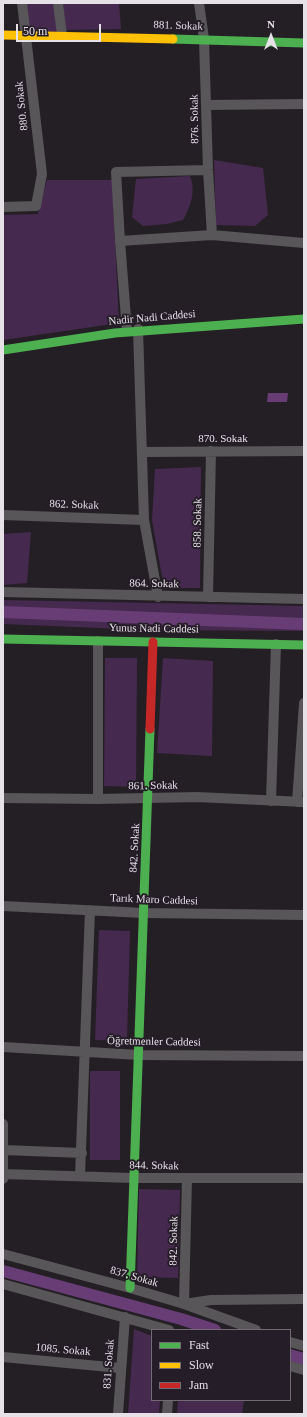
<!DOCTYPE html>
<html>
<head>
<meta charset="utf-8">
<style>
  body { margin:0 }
  #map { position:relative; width:307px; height:1417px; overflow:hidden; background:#241f25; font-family:"Times New Roman",serif }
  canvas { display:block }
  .frame { position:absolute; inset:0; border:4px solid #e6e0e7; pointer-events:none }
  .legend { position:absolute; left:151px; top:1329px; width:140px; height:72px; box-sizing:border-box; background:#251d27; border:1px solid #726b74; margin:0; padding:5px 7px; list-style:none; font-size:12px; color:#e6e0e7 }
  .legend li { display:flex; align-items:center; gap:8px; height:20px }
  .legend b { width:20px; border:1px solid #726b74 }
  .north { position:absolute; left:251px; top:16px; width:40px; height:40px; -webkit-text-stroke:3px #251d27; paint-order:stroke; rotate:0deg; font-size:11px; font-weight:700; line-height:16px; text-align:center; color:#e6e0e7 }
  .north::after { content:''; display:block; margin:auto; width:14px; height:18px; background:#e6e0e7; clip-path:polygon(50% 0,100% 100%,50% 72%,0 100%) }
  .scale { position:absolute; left:16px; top:24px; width:85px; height:18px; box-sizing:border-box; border:2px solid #e6e0e7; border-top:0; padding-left:5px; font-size:12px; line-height:14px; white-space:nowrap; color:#e6e0e7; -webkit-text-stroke:3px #251d27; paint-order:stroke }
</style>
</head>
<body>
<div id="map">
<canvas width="307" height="1417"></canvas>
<div class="frame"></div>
<ul class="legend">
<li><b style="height:5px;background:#4caf50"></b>Fast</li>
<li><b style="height:5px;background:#ffc107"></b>Slow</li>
<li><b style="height:5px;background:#c62828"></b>Jam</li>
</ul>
<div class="north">N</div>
<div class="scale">50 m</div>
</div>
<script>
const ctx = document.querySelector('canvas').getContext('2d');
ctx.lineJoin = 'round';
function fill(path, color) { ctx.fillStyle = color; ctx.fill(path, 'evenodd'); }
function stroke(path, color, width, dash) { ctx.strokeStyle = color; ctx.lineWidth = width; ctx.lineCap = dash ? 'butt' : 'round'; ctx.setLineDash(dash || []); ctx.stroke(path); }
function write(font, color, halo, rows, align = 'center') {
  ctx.font = font + ' "Times New Roman",serif'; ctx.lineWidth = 4; ctx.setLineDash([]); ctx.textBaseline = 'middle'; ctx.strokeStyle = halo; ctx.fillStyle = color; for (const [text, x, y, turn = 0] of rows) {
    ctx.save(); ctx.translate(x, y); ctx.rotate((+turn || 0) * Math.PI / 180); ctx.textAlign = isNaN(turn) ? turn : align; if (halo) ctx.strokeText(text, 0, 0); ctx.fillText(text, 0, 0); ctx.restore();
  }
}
fill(new Path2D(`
  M22 3H58L62 35H26Z
  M63 3H119L121 29 66 30Z
  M214 160 263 168 268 215 255 226 216 225Z
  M190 176C196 191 191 205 183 220L167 224 143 226 132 217 136 179Z
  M47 180H112L119 323 3 340V215L38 214Z
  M201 467 200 588H164L152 520 155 469Z
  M31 532 27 583 3 585V534Z
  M3 600 304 606V631L148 630 3 624Z
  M105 658H137L136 787 104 786Z
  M163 658 213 661 212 756 157 753Z
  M99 930 130 931 127 1041 95 1040Z
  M90 1071H120V1160H90Z
  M139 1189 180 1190 178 1278 137 1277Z
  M134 1329 152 1336V1400H160L159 1414H128Z
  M178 1400H244L242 1414H177Z`), '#46294e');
fill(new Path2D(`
  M268 393H288L287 402H267Z`), '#683d75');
stroke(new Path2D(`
  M3 612 304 624
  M3 1271 181 1319 215 1330
  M290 1355 304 1359`), '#683d75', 12);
stroke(new Path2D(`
  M58 3 62 35
  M199 3 204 39 208 170 212 235
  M207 105 304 104
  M3 207 36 206 42 174 22 3
  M120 241 116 172 208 170
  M138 329 144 520 158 597
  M127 331 120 241 212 235 304 243
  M143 452 304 451
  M3 515 144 520
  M3 592 304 599
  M208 597 211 451
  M98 641V799
  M3 798 98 799 197 797 304 802
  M271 801 276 644
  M297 802 304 703
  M3 906 144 913 304 915
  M3 1047 139 1055 304 1056
  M3 1124V1179
  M4 1150 82 1153
  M3 1174 133 1178H304
  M80 1176 90 910
  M187 1179 184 1304 211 1300 304 1299
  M3 1254 130 1288 184 1304 256 1330
  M3 1284 169 1330
  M290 1342 304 1346
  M3 1357 120 1368
  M290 1366 304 1370
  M118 1414 125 1317
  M167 1414 168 1400`), '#585658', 10);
stroke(new Path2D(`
  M173 39 304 43
  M3 350 115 333 304 319
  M3 639 304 645
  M130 1288 150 729`), '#4caf50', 9);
stroke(new Path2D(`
  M3 35 173 39`), '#ffc107', 9);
stroke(new Path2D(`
  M150 729 153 642`), '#c62828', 9);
write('11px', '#e6e0e7', '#251d27', [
  ["881. Sokak",178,26,2],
  ["880. Sokak",22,106,-96],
  ["876. Sokak",195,119,-91],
  ["Nadir Nadi Caddesi",152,318,-5],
  ["870. Sokak",223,439],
  ["862. Sokak",74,505,2],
  ["858. Sokak",198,523,-89],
  ["864. Sokak",154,584,1],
  ["Yunus Nadi Caddesi",154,629,1],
  ["861. Sokak",153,786,-1],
  ["842. Sokak",135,848,-87],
  ["Tarık Maro Caddesi",154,900,2],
  ["Öğretmenler Caddesi",154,1042,1],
  ["844. Sokak",154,1166,1],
  ["842. Sokak",174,1241,-89],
  ["837. Sokak",134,1277,16],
  ["1085. Sokak",63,1350,5],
  ["831. Sokak",109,1364,-86]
]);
</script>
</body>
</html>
